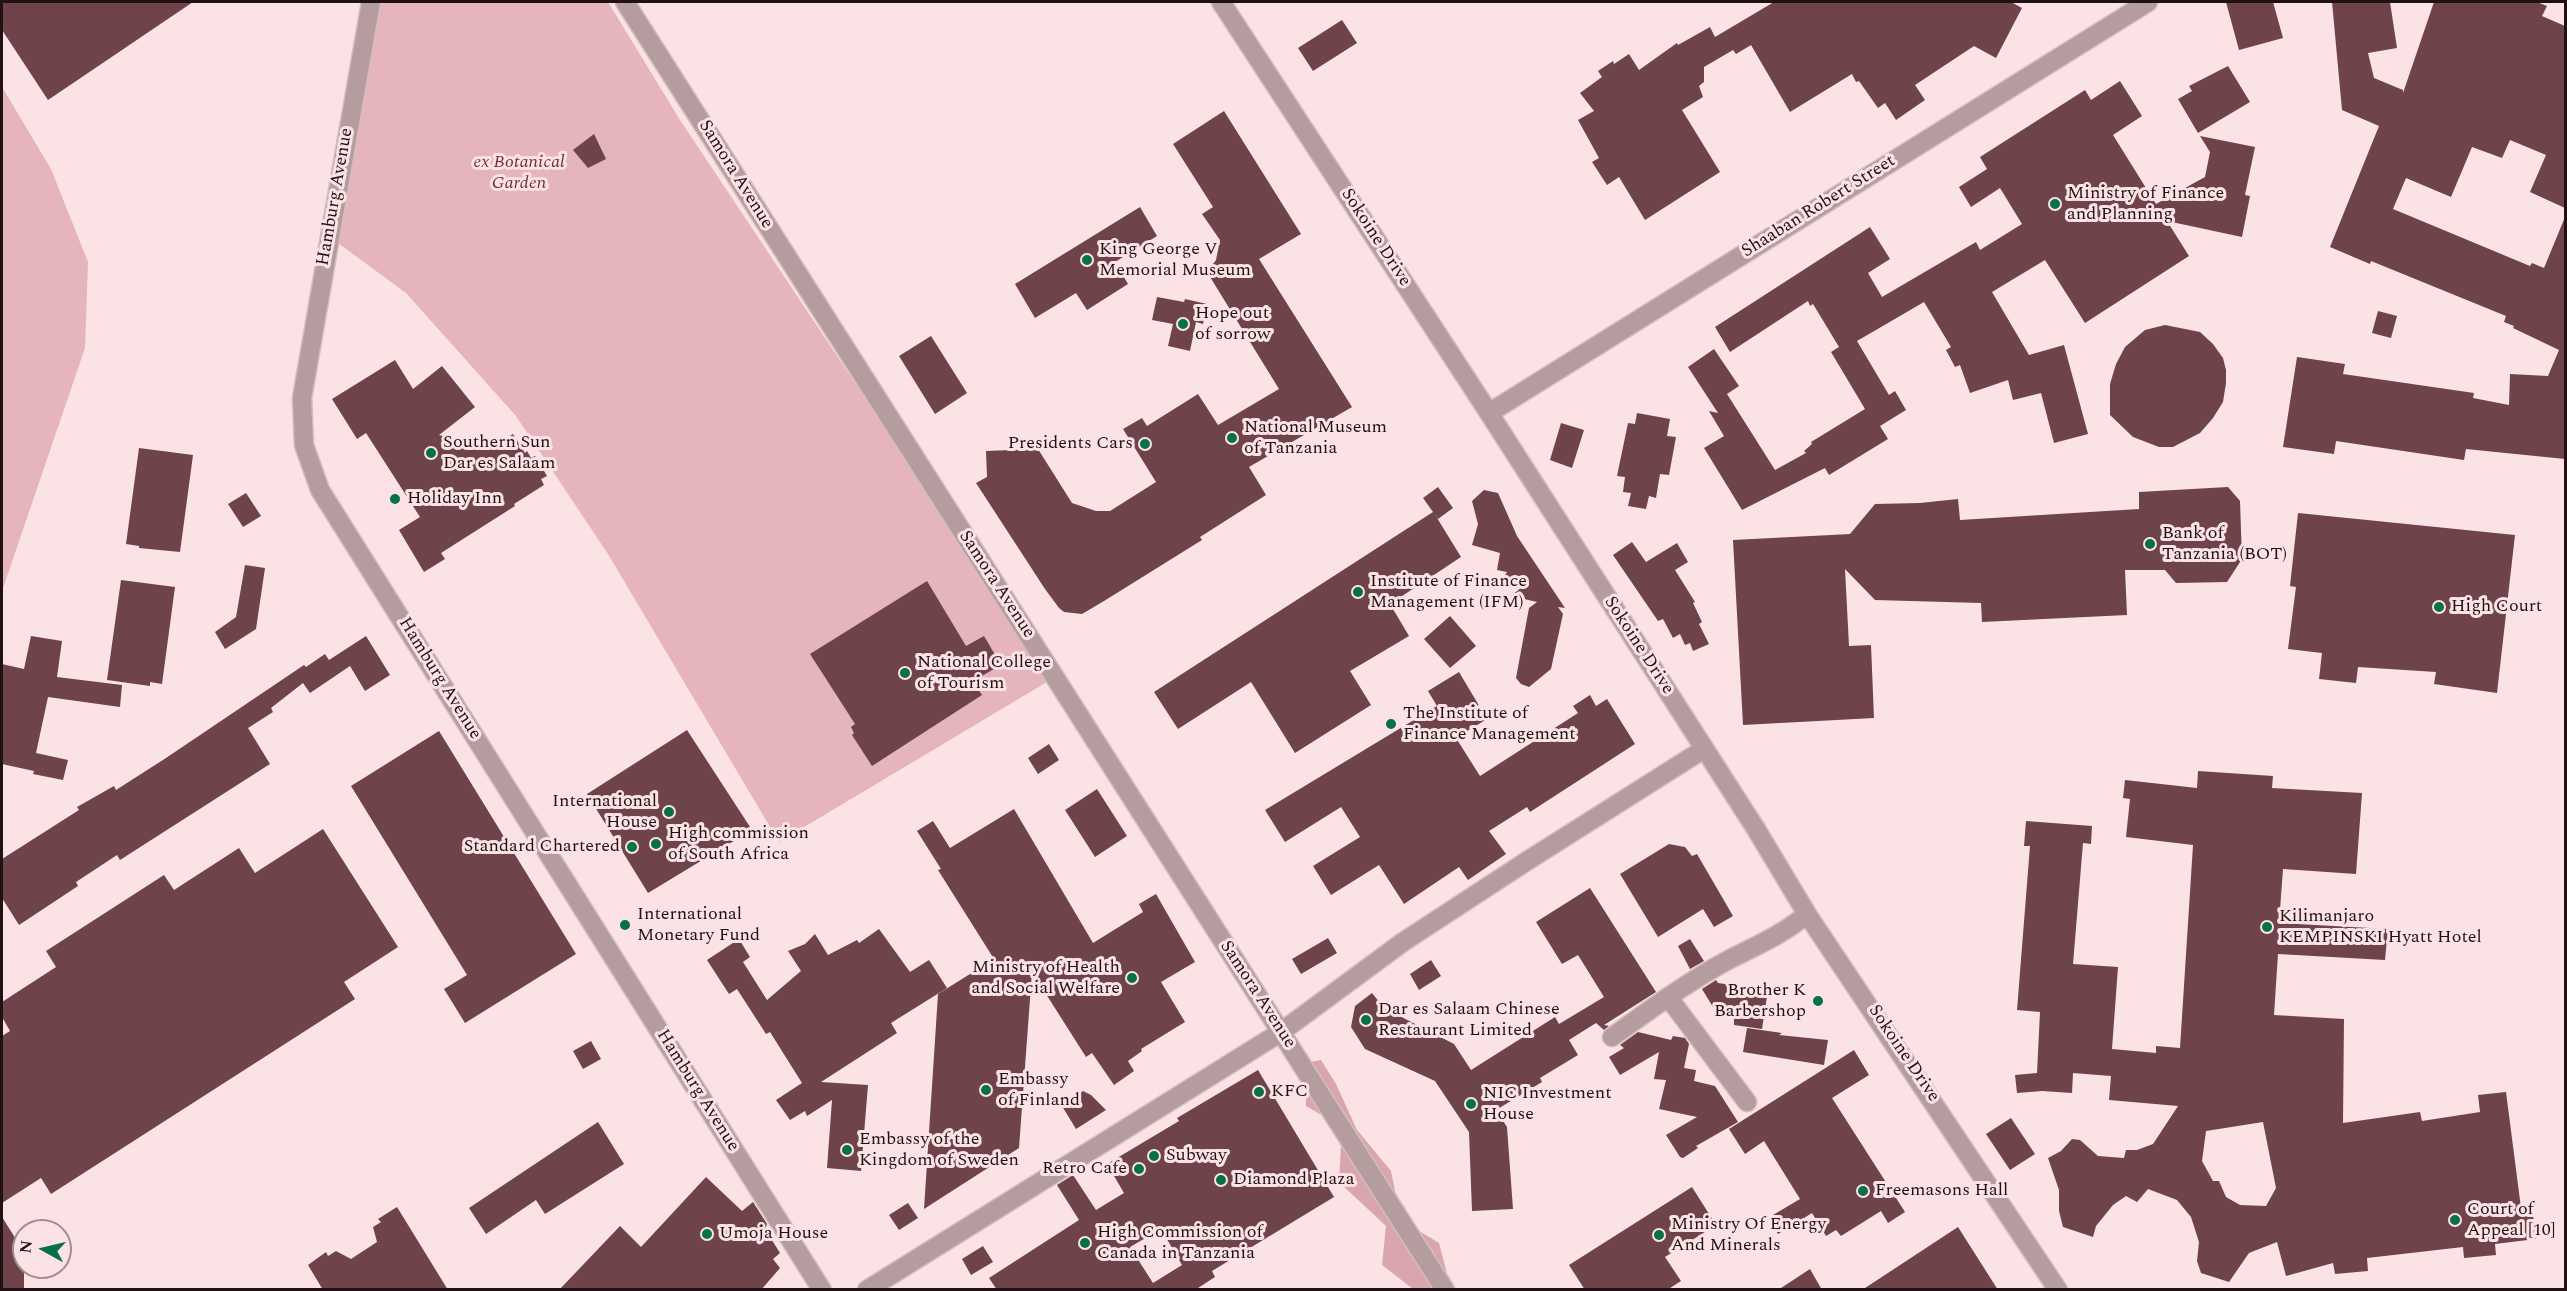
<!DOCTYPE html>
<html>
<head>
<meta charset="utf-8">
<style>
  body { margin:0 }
  #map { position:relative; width:2567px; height:1291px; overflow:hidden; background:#fbe2e5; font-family:Spectral,serif }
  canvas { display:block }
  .frame { position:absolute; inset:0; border:3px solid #201214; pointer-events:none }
  .north { position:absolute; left:12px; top:1219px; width:60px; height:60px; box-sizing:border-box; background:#fbe2e5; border:2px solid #a38f91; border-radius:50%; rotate:278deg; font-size:16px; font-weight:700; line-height:24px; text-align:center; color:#201214 }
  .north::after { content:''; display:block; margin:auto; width:21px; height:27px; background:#067048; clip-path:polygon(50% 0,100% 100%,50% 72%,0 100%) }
</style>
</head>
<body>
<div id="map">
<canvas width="2567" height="1291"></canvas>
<div class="frame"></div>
<div class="north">N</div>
</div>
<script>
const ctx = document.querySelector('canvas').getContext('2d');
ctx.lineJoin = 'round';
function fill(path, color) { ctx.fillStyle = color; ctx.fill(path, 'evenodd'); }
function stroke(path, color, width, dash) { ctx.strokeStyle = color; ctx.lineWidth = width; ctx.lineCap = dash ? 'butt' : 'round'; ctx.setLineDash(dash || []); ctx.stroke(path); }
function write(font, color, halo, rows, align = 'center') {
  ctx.font = font + ' Spectral,serif'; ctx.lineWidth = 6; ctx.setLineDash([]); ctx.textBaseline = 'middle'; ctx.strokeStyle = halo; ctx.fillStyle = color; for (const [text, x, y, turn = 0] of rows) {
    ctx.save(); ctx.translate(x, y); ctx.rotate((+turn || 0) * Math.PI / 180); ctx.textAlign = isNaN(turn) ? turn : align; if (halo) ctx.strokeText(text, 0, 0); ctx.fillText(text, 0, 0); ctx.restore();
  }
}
fill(new Path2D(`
  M380 2H608L680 120 1052 679 779 842 608 554 516 416 406 293 338 243Z
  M2 87 51 169 88 262 85 348 2 591Z`), '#e6b4bb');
fill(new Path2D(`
  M1321 1060 1336 1084 1357 1130 1391 1171 1401 1220 1439 1243 1451 1289H1413L1382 1265 1386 1226 1339 1182 1342 1127 1306 1106 1305 1063Z`), '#daa6ad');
fill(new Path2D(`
  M2 2H193L48 100 2 30Z
  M1774 2H2011L2022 8 1996 58 1974 46 1915 85 1925 100 1896 120 1885 103 1878 108 1859 81 1856 82 1852 74 1790 112 1751 45 1736 54 1733 50 1704 67V82L1699 86 1703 97 1682 110 1720 172 1645 220 1619 177 1607 185 1592 162 1599 158 1578 120 1594 111 1580 93 1602 77 1598 71 1613 61 1614 64 1629 54 1639 70 1677 43 1678 45 1710 27 1715 37Z
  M2226 2H2273L2283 38 2239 50Z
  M2332 2H2390L2397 48 2368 53 2374 78 2403 90V93L2434 2H2537L2547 6 2542 16 2565 26V208L2530 192 2546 155 2510 140 2502 158 2472 147 2451 197 2406 178 2393 209 2530 266 2532 263 2544 268 2565 217V459L2466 449 2464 460 2336 441 2334 454 2283 447 2297 357 2345 364 2343 374 2474 393 2473 398 2509 405 2510 374 2548 376 2559 350 2513 328 2514 326 2504 322 2506 316 2371 261 2370 264 2330 247 2379 126 2342 110Z
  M1342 20 1357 43 1313 71 1298 48Z
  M2228 66 2250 102 2198 133 2178 99 2192 91 2189 86Z
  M2120 81 2142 116 2113 135 2156 204 2205 177 2210 152 2200 136 2255 147 2245 195 2250 196 2242 237 2167 221 2189 256 2085 323 2045 260 1992 292 2029 355 2064 345 2088 434 2054 443 2041 393 2013 400 2008 380 1970 393 1960 365 1955 367 1946 350 1951 347 1924 302 1857 341 1889 395 1895 391 1906 410 1880 426 1888 439 1829 475 1825 468 1742 510 1704 448 1724 436 1709 411 1718 413 1688 367 1714 349 1739 386 1727 394 1775 470 1806 453 1804 451 1812 444 1811 442 1865 409 1831 352 1839 347 1813 304 1810 306 1808 301 1730 352 1715 327 1870 227 1890 259 1868 273 1882 297 1976 242 1980 250 2022 224 2000 188 1971 207 1959 187 1987 169 1980 157 2085 90 2091 100Z
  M1224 111 1301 234 1259 259 1352 407 1249 467 1266 495 1200 537 1202 540 1104 601 1082 614 1064 612 1059 608 1045 589 976 483 987 477 986 451 1038 449 1072 503 1096 511H1110L1156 482 1123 429 1142 418 1147 426 1198 394 1218 425 1279 389 1207 272 1216 260 1220 240 1202 214 1213 207 1173 144Z
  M594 134 606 159 588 168 573 150Z
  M1140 207 1157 236 1115 262 1128 284 1087 310 1076 293 1035 318 1015 284Z
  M1157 297 1184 302 1185 299 1207 304 1203 324 1196 322 1190 351 1168 346 1173 324 1152 320Z
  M2378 311 2397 316 2391 338 2372 333Z
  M2165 325 2200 332 2213 344 2223 358 2226 370V383L2223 402 2213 418 2200 433 2173 447H2159L2133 437 2110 415V384L2116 364 2125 347 2145 330Z
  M931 336 967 393 935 414 899 356Z
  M395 360 413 389 442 366 475 407 439 435 492 448 513 434 525 453 527 451 531 458 535 456 547 476 541 479 544 485 514 504 515 506 441 553 445 559 424 572 399 530 420 517 366 433 357 439 332 399Z
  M1637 413 1670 419 1667 436 1676 437 1669 475 1660 474 1656 498 1649 496 1646 509 1628 506 1631 493 1623 492 1625 477 1617 476 1628 423 1635 424Z
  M1561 423 1584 430 1572 468 1550 460Z
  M139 448 193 455 180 552 139 548V546L126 544Z
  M1438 487 1453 508 1438 519 1434 513 1461 557 1390 604 1409 636 1350 671 1371 705 1295 753 1251 682 1178 729 1154 692 1433 512 1423 498Z
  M2228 487 2240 501 2242 559 2227 582 2176 583 2165 570H2125L2127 615 1982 622 1981 603 1875 600 1845 569 1849 646 1871 645 1874 718 1743 725 1733 540 1850 534 1875 504 1920 503 1958 499 1960 520 2139 509V492Z
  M1484 490 1498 493 1517 536 1565 608 1558 607 1563 614 1551 669 1529 687 1521 684 1516 678 1529 608 1537 602 1511 596 1527 583 1503 579 1507 572 1497 570 1500 553 1472 545 1478 524 1472 501Z
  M246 493 261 516 243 527 228 504Z
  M2298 513 2515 535 2497 693 2434 684 2436 672 2358 667 2356 683 2319 679 2322 653 2288 649 2296 587 2290 586Z
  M1632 542 1646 562 1677 543 1688 562 1675 570 1695 602 1693 603 1702 622 1699 624 1709 644 1693 651 1690 643 1685 645 1680 634 1673 638 1663 619 1658 621 1613 555Z
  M245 565 265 568 256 629 225 649 215 632 236 617Z
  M121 580 175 587 162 684 150 682V686L107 680Z
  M927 581 966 646 984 636 1001 665 973 681 982 695 872 766 852 735 854 733 851 727 855 724 810 654Z
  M1450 616 1476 646 1450 668 1424 639Z
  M31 636 62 641 57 677 122 685 120 707 48 697 36 753 68 760 63 780 33 774 34 771 2 764V664L24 669Z
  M366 636 390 675 365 691 350 666 310 693 303 683 271 708 273 712 248 728 270 764 120 860 117 855 76 882 78 886 19 925 2 898V859L79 810 77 807 114 786 116 790 166 758 304 665 306 667 325 654 329 660Z
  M1459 672 1487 719 1456 738 1480 776 1578 713 1573 706 1590 695 1596 706 1607 699 1635 744 1530 812 1527 807 1489 831 1506 854 1468 880 1459 867 1404 904 1379 865 1331 895 1313 866 1360 837 1341 807 1285 842 1265 810 1437 706 1428 691Z
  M687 730 752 830 648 893 587 794Z
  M439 731 576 954 465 1023 444 989 467 975 351 786Z
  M1049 744 1059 760 1038 774 1028 758Z
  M2198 771 2273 776 2272 788 2362 793 2356 874 2283 869 2279 923 2388 929 2385 960 2278 954 2274 1015 2344 1019 2343 1123 2420 1112 2422 1121 2480 1112 2478 1095 2506 1092 2521 1208 2532 1207 2536 1239 2495 1244 2496 1255 2464 1258 2463 1247 2367 1258 2368 1271 2335 1274 2333 1263 2286 1276 2277 1242 2249 1253 2229 1282 2201 1273 2197 1261 2199 1242 2191 1217 2177 1200 2148 1189 2137 1202 2126 1196 2113 1205 2096 1226 2093 1237 2063 1227 2059 1211V1190L2048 1158 2061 1151 2072 1139 2080 1140 2098 1156 2124 1158 2126 1150H2137L2153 1144 2178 1106 2109 1100 2111 1076 2073 1073 2072 1093 2042 1091 2017 1093 2015 1075 2037 1073 2040 1012 2017 1010 2030 846H2024L2026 821 2092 826 2091 844 2083 843 2073 964 2118 967 2112 1049 2156 1053V1046L2180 1048 2193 845 2126 837 2130 799 2123 798 2125 780 2197 788ZM2263 1122 2276 1188 2266 1206 2240 1205 2226 1197 2219 1181H2213L2202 1161 2206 1131Z
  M1097 789 1127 836 1095 857 1065 810Z
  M1014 809 1093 943 1143 912 1139 904 1156 894 1195 962 1161 982 1185 1022 1141 1049 1142 1051 1128 1061 1134 1071 1114 1085 1092 1053 1086 1057 1032 972 1019 1148 924 1209 938 994 994 959 938 870 941 869 917 831 933 821 950 848Z
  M323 829 398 947 344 982 355 999 51 1194 41 1178 2 1203V1036L10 1031 2 1017V1002L56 967 46 951 164 875 174 890 239 848 255 873Z
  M1669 844 1685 847 1692 856 1697 854 1733 916 1714 927 1703 909 1658 937 1620 874Z
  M1590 888 1656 992 1604 1025 1609 1026 1604 1030 1596 1023 1569 1040 1578 1055 1540 1078 1542 1082 1496 1110 1507 1127 1513 1209 1472 1211 1469 1132 1435 1081 1365 1049 1351 1027 1355 1006 1372 993 1384 1008 1454 1044 1471 1070 1555 1017 1559 1024 1604 997 1578 955 1562 964 1536 922Z
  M879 929 910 972 929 960 947 988 891 1023 897 1033 821 1082 868 1085 861 1171 827 1168 832 1100 807 1116 805 1111 790 1120 776 1100 802 1083 770 1032 766 1034 737 989 729 994 707 960 739 939 750 957 743 962 767 1000 801 971 788 951 805 944 815 934 828 955 857 940 859 943Z
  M1328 938 1337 953 1301 974 1292 959Z
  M1690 939 1704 961 1690 969 1678 946Z
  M1431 960 1441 976 1419 990 1410 974Z
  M1716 980 1718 983 1768 990 1762 1029 1734 1025V1014L1713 1007 1702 989Z
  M1747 1028 1782 1033 1779 1035 1828 1040 1824 1065 1743 1052Z
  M1638 1032 1671 1040 1673 1036 1685 1038 1689 1044 1684 1068 1696 1070 1694 1081 1715 1086 1738 1122 1696 1146 1698 1148 1683 1158 1680 1157 1666 1135 1697 1117 1659 1109 1666 1080 1654 1079 1659 1052 1620 1075 1609 1057 1624 1048 1620 1045Z
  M591 1041 601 1059 583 1069 573 1051Z
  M1854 1050 1869 1075 1832 1098 1905 1212 1888 1223 1881 1211 1841 1236 1836 1230 1826 1236 1812 1213 1778 1234 1768 1218 1800 1199 1764 1141 1745 1154 1729 1129Z
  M1258 1070 1334 1197 1212 1271 1215 1277 1195 1290H997L989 1278 1079 1220 1057 1185 1073 1175 1096 1210 1124 1193 1107 1164 1179 1121 1177 1118ZM1161 1229 1182 1265 1153 1283 1130 1247Z
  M1083 1091 1091 1095 1106 1110 1076 1129 1062 1106Z
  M2011 1118 2035 1154 2010 1170 1986 1134Z
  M598 1122 624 1164 545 1214 536 1200 486 1234 469 1208Z
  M706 1177 742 1211 753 1202 767 1224 765 1229 780 1253 773 1259 780 1268 761 1290H559L620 1226 641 1247Z
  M1692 1187 1716 1225 1665 1257 1681 1281 1667 1290H1585L1569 1265Z
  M908 1203 918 1218 899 1230 889 1215Z
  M397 1207 448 1290H323L308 1265 326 1252 328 1256 336 1251 351 1259 377 1242 373 1227 381 1222 378 1219Z
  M2 1217 24 1252V1290H2Z
  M1958 1227 1998 1290H1862Z
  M983 1246 993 1262 971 1275 962 1259Z
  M1810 1269 1822 1290H1778Z`), '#6f434a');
const minor = new Path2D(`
  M371 2 302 398 304 445 320 490 822 1290
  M625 2 1445 1290
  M1221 2 1489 413 1756 829 1807 914 2058 1290
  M1489 413 2148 2
  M1668 997 1747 1102
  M1612 1037C1651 1009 1690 980 1732 958 1758 945 1785 933 1807 914
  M867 1290 1281 1032 1403 942 1527 861 1704 749`);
stroke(minor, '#d4bdbf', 21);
stroke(minor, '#b49c9f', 18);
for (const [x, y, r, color] of [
  [2055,204,6,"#067048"],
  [1087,260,6,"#067048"],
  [1183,324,6,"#067048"],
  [1232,438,6,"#067048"],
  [1145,444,6,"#067048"],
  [431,453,6,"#067048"],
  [395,499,6,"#067048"],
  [2150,544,6,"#067048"],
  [1358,592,6,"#067048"],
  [2439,607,6,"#067048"],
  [905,673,6,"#067048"],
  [1391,724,6,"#067048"],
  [669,812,6,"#067048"],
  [656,844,6,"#067048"],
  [632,847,6,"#067048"],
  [625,925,6,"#067048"],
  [2267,927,6,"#067048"],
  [1132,978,6,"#067048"],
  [1818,1001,6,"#067048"],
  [1366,1020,6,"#067048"],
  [986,1090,6,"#067048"],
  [1259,1092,6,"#067048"],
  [1471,1104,6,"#067048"],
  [847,1150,6,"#067048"],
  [1154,1156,6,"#067048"],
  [1139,1169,6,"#067048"],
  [1221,1180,6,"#067048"],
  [1863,1191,6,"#067048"],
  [2455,1220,6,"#067048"],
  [707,1234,6,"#067048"],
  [1659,1235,6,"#067048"],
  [1085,1243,6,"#067048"]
]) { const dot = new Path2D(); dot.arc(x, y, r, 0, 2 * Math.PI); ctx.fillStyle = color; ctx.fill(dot); stroke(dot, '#fbe2e5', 2); }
write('italic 18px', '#70303d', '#fbe2e5', [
  ["ex Botanical",519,163],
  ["Garden",519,184]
]);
write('18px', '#201214', '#fbe2e5', [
  ["Samora Avenue",735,175,58],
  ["Hamburg Avenue",336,197,-80],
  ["Shaaban Robert Street",1819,207,-32],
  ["Sokoine Drive",1375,238,57],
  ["Samora Avenue",996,585,57],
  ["Sokoine Drive",1638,646,57],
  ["Hamburg Avenue",439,679,58],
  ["Samora Avenue",1257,995,57],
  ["Sokoine Drive",1903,1054,56],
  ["Hamburg Avenue",697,1091,58]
]);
write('18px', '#201214', '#fbe2e5', [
  ["Ministry of Finance",2067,194],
  ["and Planning",2067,215],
  ["King George V",1099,250],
  ["Memorial Museum",1099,271],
  ["Hope out",1195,314],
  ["of sorrow",1195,335],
  ["National Museum",1244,428],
  ["of Tanzania",1244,449],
  ["Southern Sun",443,443],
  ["Dar es Salaam",443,464],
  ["Presidents Cars",1133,444,"right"],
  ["Holiday Inn",407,499],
  ["Bank of",2162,534],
  ["Tanzania (BOT)",2162,555],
  ["Institute of Finance",1370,582],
  ["Management (IFM)",1370,603],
  ["High Court",2451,607],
  ["National College",917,663],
  ["of Tourism",917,684],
  ["The Institute of",1403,714],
  ["Finance Management",1403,735],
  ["International",657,802,"right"],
  ["House",657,823,"right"],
  ["High commission",668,834],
  ["of South Africa",668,855],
  ["Standard Chartered",620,847,"right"],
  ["International",637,915],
  ["Monetary Fund",637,936],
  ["Kilimanjaro",2279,917],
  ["KEMPINSKI Hyatt Hotel",2279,938],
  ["Ministry of Health",1120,968,"right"],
  ["and Social Welfare",1120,989,"right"],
  ["Brother K",1806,991,"right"],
  ["Barbershop",1806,1012,"right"],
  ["Dar es Salaam Chinese",1378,1010],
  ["Restaurant Limited",1378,1031],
  ["Embassy",998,1080],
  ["of Finland",998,1101],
  ["KFC",1271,1092],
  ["NIC Investment",1483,1094],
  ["House",1483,1115],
  ["Embassy of the",859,1140],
  ["Kingdom of Sweden",859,1161],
  ["Subway",1166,1156],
  ["Retro Cafe",1127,1169,"right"],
  ["Diamond Plaza",1233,1180],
  ["Freemasons Hall",1875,1191],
  ["Court of",2467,1210],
  ["Appeal [10]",2467,1231],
  ["Ministry Of Energy",1671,1225],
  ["And Minerals",1671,1246],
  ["High Commission of",1097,1233],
  ["Canada in Tanzania",1097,1254],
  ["Umoja House",719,1234]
], 'left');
</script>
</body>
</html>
